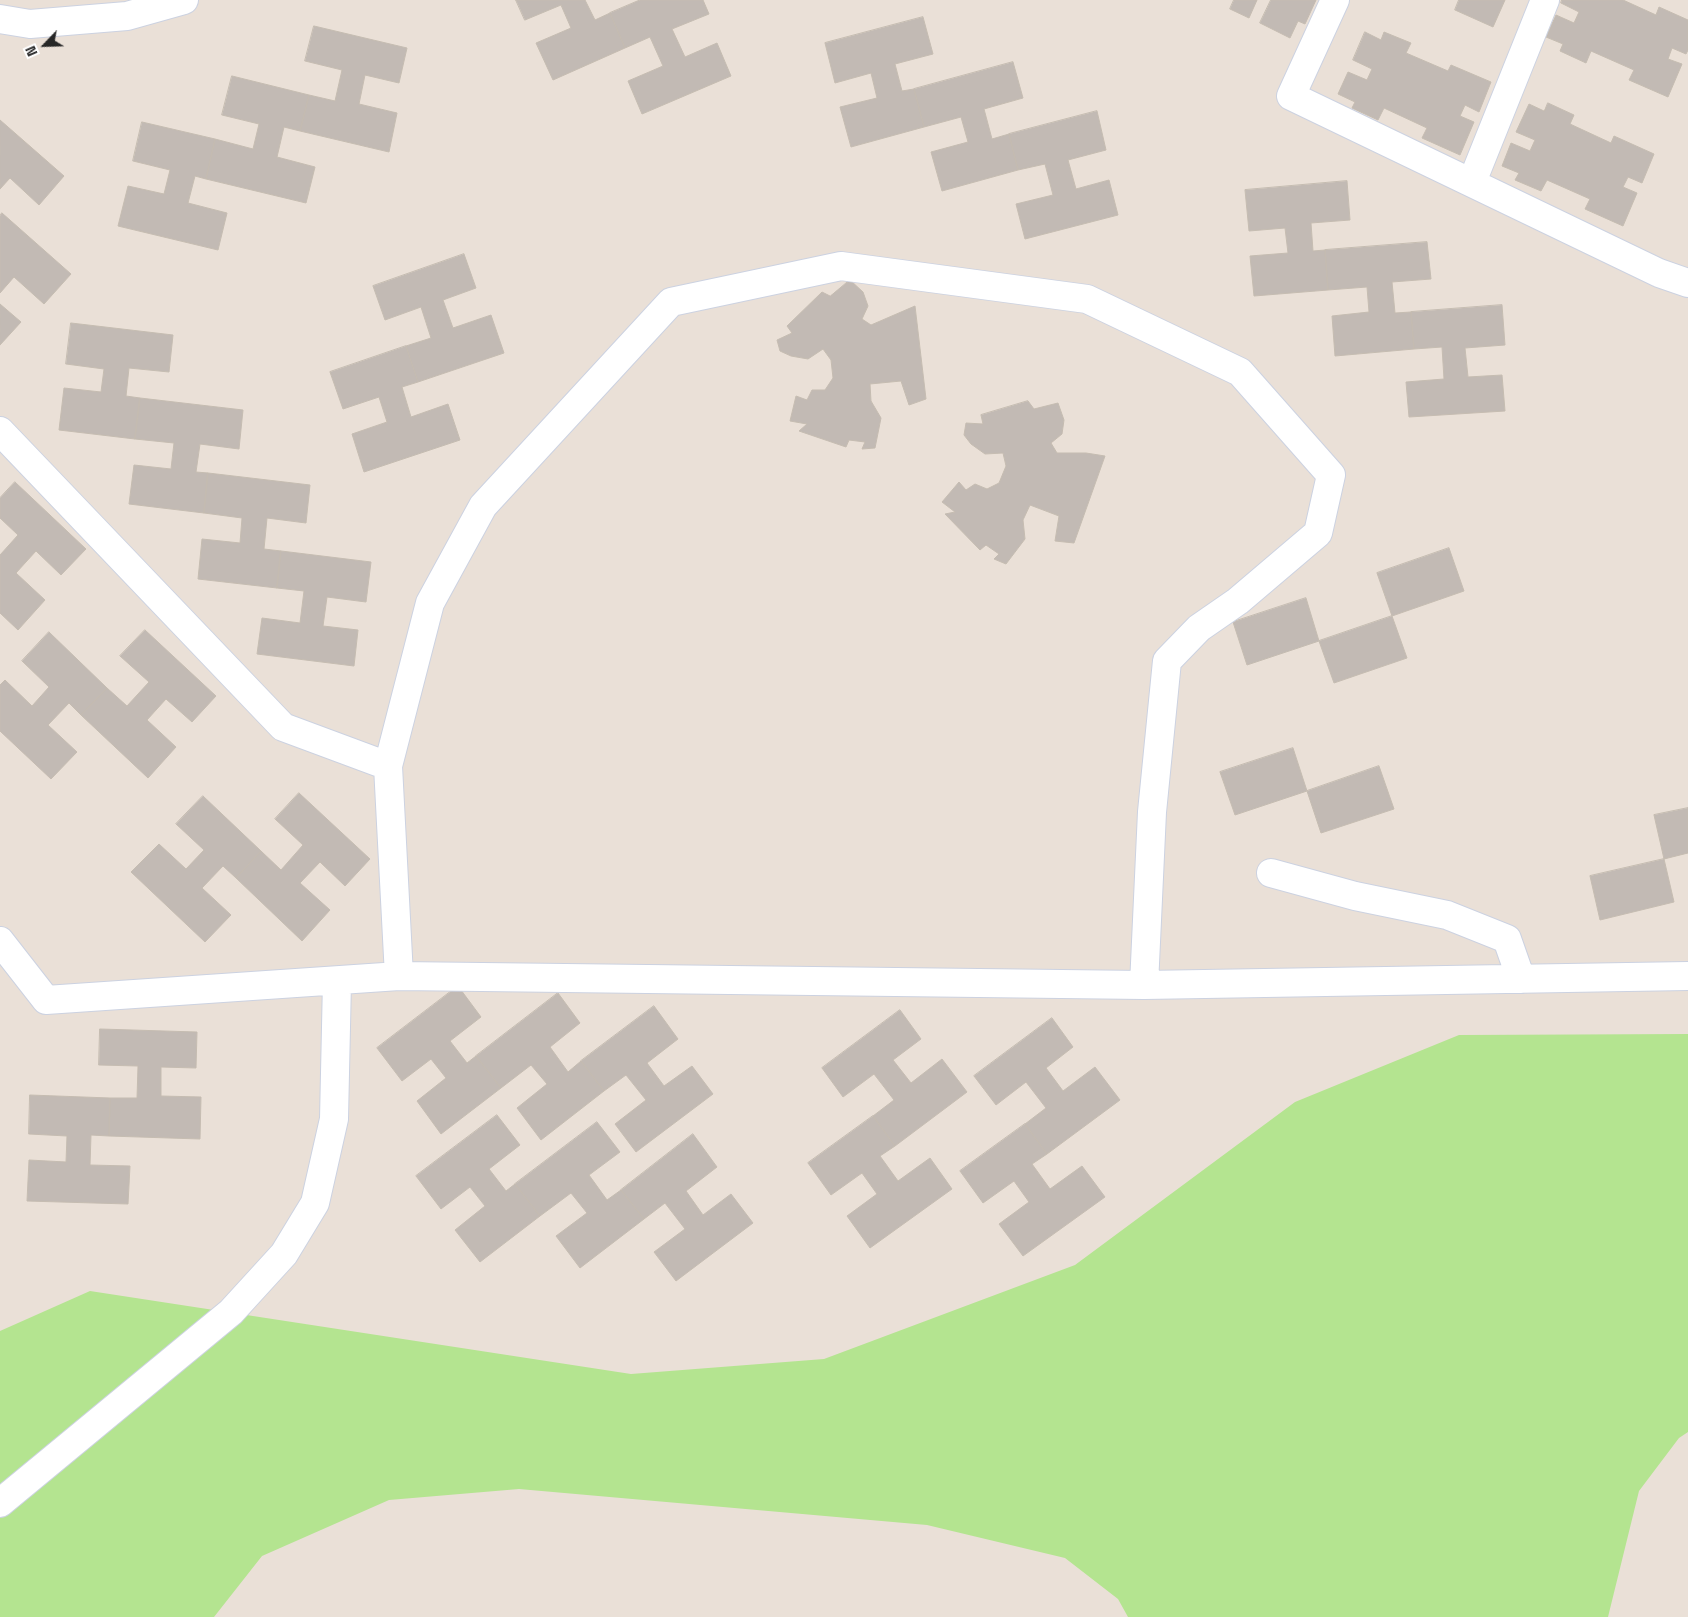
<!DOCTYPE html>
<html>
<head>
<meta charset="utf-8">
<style>
  body { margin:0 }
  #map { position:relative; width:1688px; height:1617px; overflow:hidden; background:#eae0d7; font-family:"Space Grotesk",sans-serif }
  canvas { display:block }
  .north { position:absolute; left:20px; top:20px; width:50px; height:50px; -webkit-text-stroke:4px #fff; paint-order:stroke; rotate:246deg; font-size:14px; font-weight:700; line-height:20px; text-align:center; color:#272727 }
  .north::after { content:''; display:block; margin:auto; width:18px; height:22px; background:#272727; clip-path:polygon(50% 0,100% 100%,50% 72%,0 100%) }
</style>
</head>
<body>
<div id="map">
<canvas width="1688" height="1617"></canvas>
<div class="north">N</div>
</div>
<script>
const ctx = document.querySelector('canvas').getContext('2d');
ctx.lineJoin = 'round';
function fill(path, color) { ctx.fillStyle = color; ctx.fill(path, 'evenodd'); }
function stroke(path, color, width, dash) { ctx.strokeStyle = color; ctx.lineWidth = width; ctx.lineCap = dash ? 'butt' : 'round'; ctx.setLineDash(dash || []); ctx.stroke(path); }
fill(new Path2D(`
  M1688 1034V1432L1679 1438 1639 1491 1608 1617H1128L1118 1599 1065 1558 927 1525 519 1489 389 1500 262 1556 214 1617H0V1331L90 1291 631 1374 824 1359 1075 1265 1295 1102 1459 1035Z`), '#b4e490');
const building = new Path2D(`
  M516 0H585L595 20 610 13 625 48 553 80 536 43 571 28 561 5 525 20Z
  M640 0H703L709 14 672 29 685 57 717 43 731 76 642 114 628 81 663 66 650 37 625 48 610 13Z
  M1234 0H1257L1249 18 1230 9Z
  M1271 0H1316L1305 24 1298 21 1290 38 1260 23Z
  M1459 0H1505L1493 27 1455 10Z
  M1562 0H1623L1656 15 1659 7 1688 20V50L1686 54 1672 48 1668 59 1682 64 1668 97 1629 80 1634 70 1591 51 1586 63 1560 51 1563 44 1546 37 1556 15 1574 23 1579 12 1561 3Z
  M923 17 933 54 895 64 902 91 914 89 924 127 851 147 840 107 877 98 871 73 835 83 825 43Z
  M314 26 407 48 399 83 365 75 359 104 397 113 389 152 300 131 309 95 335 101 342 70 305 61Z
  M1365 32 1381 40 1384 32 1411 43 1406 53 1448 71 1451 65 1491 82 1479 112 1465 105 1460 116 1474 122 1460 155 1422 138 1427 128 1384 108 1378 120 1352 108 1355 102 1338 94 1348 72 1367 80 1372 69 1353 60Z
  M1013 62 1023 98 984 109 992 139 1009 134 1018 170 942 191 931 152 968 142 961 117 924 127 914 89Z
  M232 76 309 95 300 131 284 127 277 157 315 167 306 203 206 179 215 139 253 149 259 124 222 115Z
  M1548 103 1574 115 1570 124 1611 143 1614 136 1654 154 1642 183 1628 177 1623 187 1637 193 1623 226 1585 209 1590 199 1547 180 1541 191 1515 180 1519 173 1502 166 1511 143 1530 151 1535 140 1516 132 1529 104 1544 111Z
  M1097 111 1106 150 1068 160 1076 189 1109 180 1118 215 1025 239 1016 204 1053 195 1045 164 1018 170 1009 134Z
  M0 120 64 176 39 205 10 178 0 189Z
  M142 122 215 139 206 179 195 176 188 203 227 213 218 250 118 226 128 186 164 194 170 170 133 161Z
  M1347 181 1350 220 1311 223 1313 251 1325 250 1328 290 1254 296 1250 256 1288 253 1285 228 1249 231 1245 190Z
  M2 213 71 274 44 304 14 277 0 293V216Z
  M1427 242 1431 279 1392 282 1395 313 1411 312 1414 349 1335 356 1332 316 1369 312 1367 287 1328 290 1325 250Z
  M464 254 476 288 443 300 453 328 491 315 504 353 418 382 406 346 431 338 421 307 385 320 373 286Z
  M850 280 863 292 868 306 862 319 871 325 915 306 926 399 909 405 901 381 870 384 871 401 881 418 875 448 862 449 865 442 849 440 846 447 799 431 807 424 790 421 796 396 807 400 812 390H825L833 378 831 360 823 349 808 359 791 356 780 351 777 340 792 333 787 326 822 292 830 296Z
  M0 304 21 322 0 345Z
  M1502 305 1505 345 1465 348 1468 377 1502 375 1505 411 1409 417 1406 382 1444 379 1442 347 1414 349 1411 312Z
  M71 323 173 335 169 372 129 368 126 396 140 398 135 439 59 430 64 388 101 392 104 369 66 364Z
  M406 346 418 382 402 387 411 417 448 404 460 440 364 472 352 434 387 422 379 397 343 409 330 372Z
  M140 398 243 410 239 449 200 444 196 472 208 473 204 513 129 504 134 465 171 469 174 443 135 439Z
  M1028 401 1034 409 1058 403 1064 420 1062 434 1051 443 1057 453H1086L1105 456 1074 543 1055 541 1059 516 1030 505 1023 520 1025 539 1006 564 994 559 999 554 986 545 980 550 945 514 955 512 942 502 959 482 966 490 975 484 987 489 999 483 1006 466 1003 453 985 454 971 444 964 435 966 423 983 424 981 415Z
  M208 473 310 485 306 523 267 518 264 549 281 551 277 588 198 579 202 539 240 543 242 518 204 513Z
  M15 482 86 549 61 575 36 551 16 573 45 600 18 630 0 613V555L18 535 0 518V498Z
  M1449 548 1464 591 1392 616 1377 573Z
  M281 551 371 562 366 602 327 597 323 626 358 630 354 666 257 654 262 618 300 623 304 591 277 588Z
  M1306 598 1319 641 1247 665 1233 622Z
  M1392 616 1407 658 1334 683 1319 641Z
  M145 630 216 696 192 722 166 699 147 720 176 747 148 778 81 715 107 688 127 706 149 682 120 656Z
  M49 632 107 688 81 715 69 703 48 725 77 752 51 779 0 731V685L5 680 32 706 49 687 22 661Z
  M1293 748 1307 791 1235 815 1220 772Z
  M1379 766 1394 809 1321 833 1307 791Z
  M299 793 370 859 345 886 320 862 300 883 330 910 302 941 236 878 261 851 281 870 303 845 275 819Z
  M203 796 261 851 236 878 223 866 202 888 231 915 205 942 131 872 159 844 186 869 204 850 176 824Z
  M1688 808V853L1664 859 1654 815Z
  M1664 859 1674 902 1600 920 1590 876Z
  M458 986 481 1017 450 1041 467 1063 476 1056 501 1088 441 1134 417 1101 446 1078 431 1059 402 1081 377 1048Z
  M558 993 580 1023 550 1047 568 1072 581 1061 604 1091 541 1140 517 1108 547 1084 531 1065 501 1088 476 1056Z
  M654 1006 678 1039 647 1063 664 1086 692 1066 713 1094 636 1152 615 1124 646 1100 626 1075 604 1091 581 1061Z
  M900 1010 921 1039 893 1060 911 1083 942 1059 967 1092 895 1146 873 1116 894 1100 874 1074 843 1097 822 1068Z
  M1052 1018 1073 1047 1046 1068 1063 1091 1095 1067 1120 1100 1047 1154 1025 1124 1046 1108 1026 1082 996 1105 974 1076Z
  M100 1029 197 1032 196 1068 161 1067V1096L201 1097 200 1139 109 1136 110 1098H137L138 1066 99 1065Z
  M30 1095 110 1098 109 1136 91 1135 90 1165 130 1166 128 1204 27 1201 29 1160 66 1162 67 1136 29 1134Z
  M497 1115 520 1145 489 1169 506 1191 515 1184 540 1216 480 1262 455 1230 485 1206 470 1187 441 1209 416 1176Z
  M873 1116 895 1146 880 1156 898 1181 930 1158 952 1189 870 1248 847 1216 877 1194 862 1173 831 1195 808 1163Z
  M597 1122 620 1152 589 1175 607 1200 621 1190 644 1219 580 1268 556 1236 587 1213 571 1193 540 1216 515 1184Z
  M1025 1124 1047 1154 1032 1164 1050 1189 1082 1166 1105 1197 1023 1256 999 1224 1029 1202 1014 1181 983 1203 960 1171Z
  M693 1134 717 1167 686 1191 703 1215 731 1194 753 1223 676 1281 654 1252 685 1229 665 1203 644 1219 621 1190Z`);
fill(building, '#c2bab4');
stroke(building, '#c5bcb1', 1);
const minor = new Path2D(`
  M1335 0 1291 96 1659 273 1688 283
  M0 19 30 24 127 16 184 0
  M1472 182 1545 0
  M0 431 283 727 388 766
  M1271 873 1355 896 1447 915 1507 939 1521 979
  M0 941 46 1000 399 976 1144 985 1688 976
  M399 976 388 766 430 603 483 506 671 302 841 266 1087 299 1240 372 1331 475 1318 533 1238 601 1199 628 1167 661 1152 812 1144 985
  M0 1503 231 1312 284 1254 315 1203 334 1119 337 981`);
stroke(minor, '#ccd2e1', 30);
stroke(minor, '#fff', 28);
</script>
</body>
</html>
